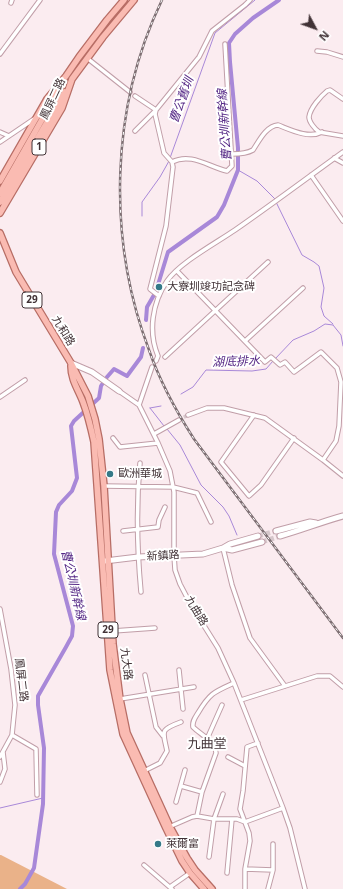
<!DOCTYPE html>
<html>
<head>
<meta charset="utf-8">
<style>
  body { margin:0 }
  #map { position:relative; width:343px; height:889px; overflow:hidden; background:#fbecf0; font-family:"Open Sans",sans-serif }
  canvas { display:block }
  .north { position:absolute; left:295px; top:8px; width:40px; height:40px; -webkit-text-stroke:3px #fff; paint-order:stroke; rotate:131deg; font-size:11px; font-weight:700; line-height:16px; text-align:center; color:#413236 }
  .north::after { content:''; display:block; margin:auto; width:14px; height:18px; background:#413236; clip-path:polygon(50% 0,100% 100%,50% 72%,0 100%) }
</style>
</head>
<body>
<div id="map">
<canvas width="343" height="889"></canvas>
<div class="north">N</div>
</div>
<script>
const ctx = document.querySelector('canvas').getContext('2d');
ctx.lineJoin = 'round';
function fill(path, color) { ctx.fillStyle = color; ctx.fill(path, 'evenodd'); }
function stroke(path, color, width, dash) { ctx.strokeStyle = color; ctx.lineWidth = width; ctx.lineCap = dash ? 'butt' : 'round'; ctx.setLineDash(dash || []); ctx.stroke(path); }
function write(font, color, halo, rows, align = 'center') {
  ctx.font = font + ' "Open Sans","Noto Sans TC",sans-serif'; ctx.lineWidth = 4; ctx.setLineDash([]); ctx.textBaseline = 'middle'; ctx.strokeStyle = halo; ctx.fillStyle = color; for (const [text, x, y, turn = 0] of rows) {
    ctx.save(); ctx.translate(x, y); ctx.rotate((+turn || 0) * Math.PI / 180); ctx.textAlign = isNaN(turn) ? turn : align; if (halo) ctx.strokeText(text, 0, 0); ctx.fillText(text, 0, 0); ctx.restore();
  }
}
fill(new Path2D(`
  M0 855H1L67 889H0Z`), '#eab289');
stroke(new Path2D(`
  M170 158 215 33 255 0
  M238 170 257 181 275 199
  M276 202 302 255 314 262 319 266 324 288 321 307 324 316 333 324
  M142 216V202L160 177 169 161
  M275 359 293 340 314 331 325 324 333 325 341 335 343 346
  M181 394 193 387 206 370 252 371 266 369 273 361
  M150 408 164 426
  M150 408 161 406
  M167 429 180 445 201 485 223 507 229 516 237 535
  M0 808 43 798`), '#a888d8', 1);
stroke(new Path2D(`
  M157 288 168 252 217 217 224 205 238 170V148L230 62 229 43 235 34 253 18 279 0
  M146 320 147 307 154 295
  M20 889 25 884 34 868 43 804 44 748 38 705V696L66 647 72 636 73 626 54 554 56 512 59 505 72 491 77 478 71 426 74 421 99 398 101 386 107 377 114 369 127 376 141 357 143 348`), '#a888d8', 4);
stroke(new Path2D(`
  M179 420 188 415`), '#d6c7cb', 3.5, [3.5, 2]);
stroke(new Path2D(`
  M258 536 276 531
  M262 542 280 536`), '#d6c7cb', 5, [5, 2.5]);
const street = new Path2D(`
  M11 3 12 0
  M317 51 327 52 343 57
  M0 54 40 0
  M87 58 130 92
  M343 99 330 90 327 91C321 96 310 108 309 117 309 122 315 129 319 132L343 136
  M135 131 156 110 135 96
  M0 132 9 136
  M0 142 34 119
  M232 154C239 154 246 154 253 150 259 141 266 126 278 125 291 130 309 139 322 132
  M334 158 343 163
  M172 162C191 152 209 167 227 171L232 166 225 44
  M311 175 343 221
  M177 271 265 362 271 357 280 365 285 362 294 372 321 352 337 368 341 382 339 426 336 441 323 460
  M159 296 150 289 166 226 173 167 172 162 164 153 155 114 156 110 199 57 212 31 245 5 250 0
  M245 341 303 288
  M165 357 268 262
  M156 361 158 356C148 332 152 303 167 281 179 263 216 243 235 230 271 205 307 178 343 152
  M119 391 139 405 158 443 170 471 174 492V555L175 570 180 584 191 605 218 648 234 683 283 808 290 828 305 889
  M0 397 25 380
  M139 405 152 367
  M188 415 207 408H224L265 418 323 460 343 476
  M254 415 221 462 249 496 261 485 294 438
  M154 434 179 420
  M113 438 120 447 158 443
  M140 463C136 506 137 549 141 592
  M104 486 173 487 197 493 211 522
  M123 531 158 527 159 520 165 507
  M223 548 232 585 250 638 285 686
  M0 609 11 669 15 705 12 735 0 757
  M113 631 155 628
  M179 670 183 709
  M145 675 156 727 163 736
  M120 699 194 687
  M241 700 317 676H330L343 687
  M12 735 36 749 37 795
  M207 739 222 705
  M228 757 245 766
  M144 771 160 763 167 751C163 731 159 730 181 722
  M0 782 5 769 3 752
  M181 786 202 792
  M176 802 185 770
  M197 816 202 792 216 753C215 741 201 735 193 727 192 721 195 718 198 713 210 693 214 692 234 683
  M169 827 192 817 197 816 214 819H237L245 822 283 808
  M209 857 214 819 223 794
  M144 865 172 889
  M245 869 273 870
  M227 873 232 819
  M170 887 190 873
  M245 889V869L250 841 249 833 240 809 243 791 247 747 258 743
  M268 889 273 870V844`);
const secondary = new Path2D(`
  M71 363 92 372 119 391
  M276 531 310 522 316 523
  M280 536C302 530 321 522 343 516
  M223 548 232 550 262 542
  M105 561 138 557 203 554 223 548 230 544 258 536`);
const primary = new Path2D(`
  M0 181 47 99 66 76 79 57 107 20 124 0
  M0 193 60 88
  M0 202 65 92
  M0 213 62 108 72 79 103 37 134 0
  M0 233 16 272 71 363 88 396 95 419 99 439 104 486 113 644 120 699 127 733 170 827 187 858 195 870 212 889
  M71 366C71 380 78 389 83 402 88 415 91 428 94 442L110 670 123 734 166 828 182 861 190 873 204 889`);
stroke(street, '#c19ea8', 5.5);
stroke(secondary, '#c19ea8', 7);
stroke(primary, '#b76d65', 8);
stroke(street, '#fff', 3.5);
stroke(secondary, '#fff', 5);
stroke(primary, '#fabbb2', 5.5);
const rail = new Path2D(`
  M162 0C110 108 107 239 149 350 160 382 176 411 194 439L343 638`);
stroke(rail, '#7d6e72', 2.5);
stroke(rail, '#fff', 1, [3]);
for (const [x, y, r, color] of [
  [159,287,4,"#357988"],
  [110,474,4,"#357988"],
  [158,844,4,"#357988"]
]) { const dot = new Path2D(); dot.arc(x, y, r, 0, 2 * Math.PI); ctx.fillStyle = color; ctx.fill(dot); stroke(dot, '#fff', 1.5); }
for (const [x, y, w] of [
  [39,147,14],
  [32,300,20],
  [108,630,20]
]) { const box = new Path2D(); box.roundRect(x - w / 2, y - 8, w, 16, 3); ctx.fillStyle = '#fff'; ctx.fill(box); stroke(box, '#413236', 1); }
write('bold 10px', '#413236', null, [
  ["1",39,147],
  ["29",32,300],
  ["29",108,630]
]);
write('11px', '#413236', '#fff', [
  ["鳳屏二路",53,99,-65],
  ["九和路",63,331,59],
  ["新鎮路",163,556,-3],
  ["九曲路",196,611,59],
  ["九大路",126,664,83],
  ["鳳屏二路",21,680,83]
]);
write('11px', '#413236', '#fff', [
  ["大寮圳竣功記念碑",167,287],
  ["歐洲華城",118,474],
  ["萊爾富",166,844]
], 'left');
write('italic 12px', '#562986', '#fff', [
  ["曹公舊圳",182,100,-70],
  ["曹公圳新幹線",225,125,-94],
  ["湖底排水",236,362,-2],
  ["曹公圳新幹線",73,585,77]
]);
write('13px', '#413236', '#fff', [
  ["九曲堂",207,744]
]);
</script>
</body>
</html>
